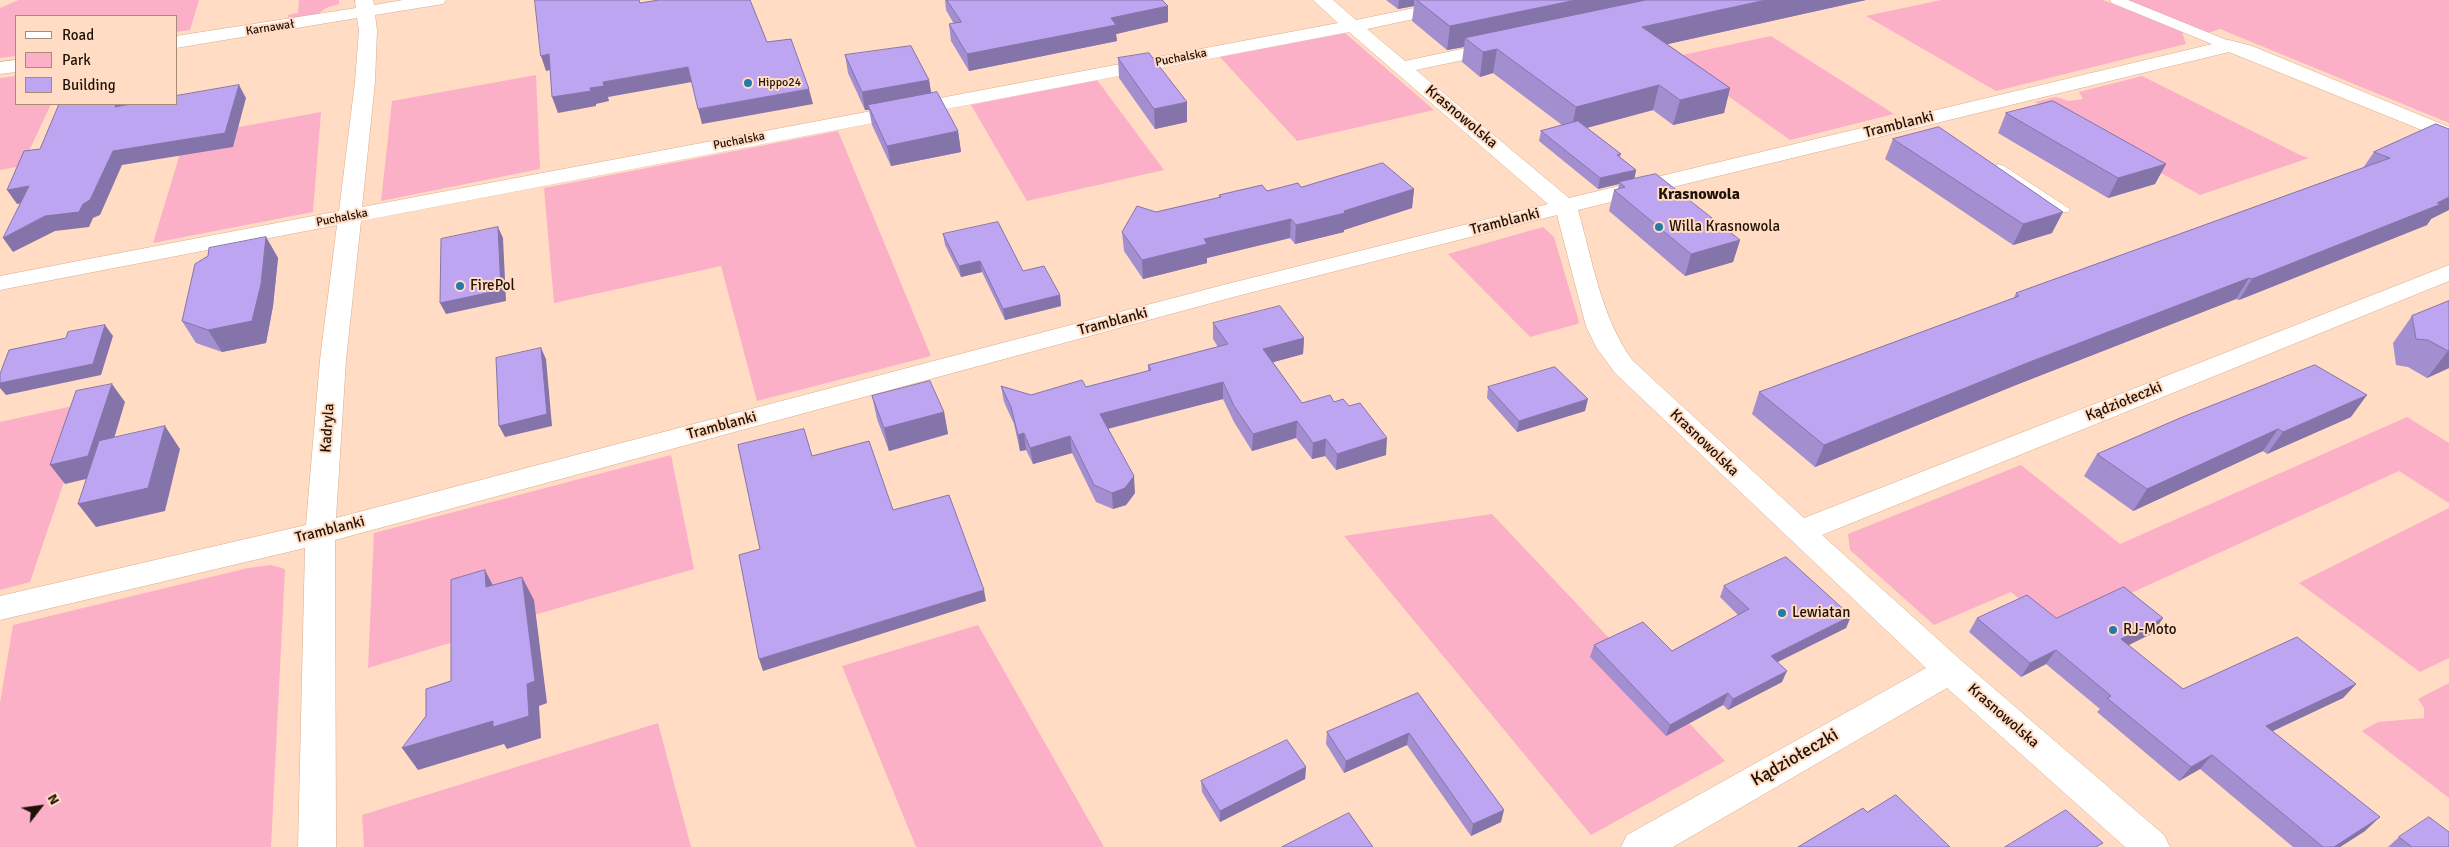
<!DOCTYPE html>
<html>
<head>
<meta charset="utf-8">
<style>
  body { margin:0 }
  #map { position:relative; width:2449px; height:847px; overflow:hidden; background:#ffdcc3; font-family:Signika,sans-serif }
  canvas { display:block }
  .legend { position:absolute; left:15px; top:15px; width:162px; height:90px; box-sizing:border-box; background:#ffdcc3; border:1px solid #a68b77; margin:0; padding:6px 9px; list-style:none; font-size:15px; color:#201206 }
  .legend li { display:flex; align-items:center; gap:10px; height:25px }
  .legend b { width:25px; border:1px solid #a68b77 }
  .north { position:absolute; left:15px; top:782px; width:50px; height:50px; -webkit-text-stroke:4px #ffdcc3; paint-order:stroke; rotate:60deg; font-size:14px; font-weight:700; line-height:20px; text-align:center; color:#201206 }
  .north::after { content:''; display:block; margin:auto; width:18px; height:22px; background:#201206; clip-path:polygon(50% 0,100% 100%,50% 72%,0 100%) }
</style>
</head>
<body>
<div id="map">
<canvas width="2449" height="847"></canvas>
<ul class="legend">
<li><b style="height:6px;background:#fff"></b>Road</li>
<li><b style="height:14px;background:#fbb0c8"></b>Park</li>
<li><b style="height:14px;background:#bea5f2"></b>Building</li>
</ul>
<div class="north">N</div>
</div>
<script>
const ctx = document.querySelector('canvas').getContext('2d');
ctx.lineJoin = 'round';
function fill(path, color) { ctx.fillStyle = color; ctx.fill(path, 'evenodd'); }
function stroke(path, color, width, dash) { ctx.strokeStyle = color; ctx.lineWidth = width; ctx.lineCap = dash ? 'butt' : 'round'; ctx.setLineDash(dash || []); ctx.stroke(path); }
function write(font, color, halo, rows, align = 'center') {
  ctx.font = font + ' Signika,sans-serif'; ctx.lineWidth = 4; ctx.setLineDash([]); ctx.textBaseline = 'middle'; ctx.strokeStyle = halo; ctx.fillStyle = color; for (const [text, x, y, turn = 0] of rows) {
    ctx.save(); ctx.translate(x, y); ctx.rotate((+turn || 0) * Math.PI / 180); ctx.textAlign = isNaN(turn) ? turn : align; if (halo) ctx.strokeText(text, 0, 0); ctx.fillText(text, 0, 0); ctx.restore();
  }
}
fill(new Path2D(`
  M19 0H199L190 30 176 32V16H16V56L0 58V8Z
  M299 0H339V4L326 8 317 15 289 22 288 15 298 13Z
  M1941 0H2103L2182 32 2186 44 1996 91 1866 16Z
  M2125 0H2449V123L2220 29 2205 34Z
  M1345 33 1434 110 1297 141 1220 57Z
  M1771 36 1894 114 1790 140 1673 57Z
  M536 75 540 169 381 201 392 101Z
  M16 76V104H51L22 166 0 170V78Z
  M2142 76 2300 155 2309 158 2200 195 2035 102 2056 97 2069 101 2083 99 2079 92Z
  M1097 80 1164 170 1027 201 971 105Z
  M321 112 313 212 153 243 185 137Z
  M838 131 931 356 757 401 721 266 554 303 544 188Z
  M1543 227 1554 237 1579 322 1577 324 1530 337 1448 254Z
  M91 402 30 582 0 590V422Z
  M2407 417 2449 443V503L2399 471 2054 628 2011 592 1934 625 1850 550 1848 534 2021 465 2120 544Z
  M671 455 694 569 499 625 463 639 368 668 374 533Z
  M2449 508V658L2420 672 2299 583Z
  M1492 514 1725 761 1591 835 1344 536Z
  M271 565 285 569 271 847H0V703L13 625 248 568Z
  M978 625 1104 847H916L842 666Z
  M2449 683V798L2362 731 2378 722 2424 718V708L2418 699Z
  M658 723 691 847H364L362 815Z`), '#fbb0c8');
const service = new Path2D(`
  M2110 0H2128L2234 43 2236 46 2234 49H2224L2112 3Z
  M1998 164 2004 166 2070 209 2068 212H2056L1992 172 1990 169Z`);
const minor = new Path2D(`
  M355 0H373L374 5 403 0H446L443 4 437 5 375 15 377 30 375 82 362 207 1338 23 1313 0H1333L1356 20 1453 0H1488L1485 4 1479 5 1367 29 1405 61 1499 41 1506 43 1509 47 1506 51 1416 70 1569 198 2229 40 2252 46 2449 127V141L2229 52 1578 210C1592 259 1602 320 1633 361L1804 518 2449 265V281L1822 535 1962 661 2164 835 2170 847H2125L1947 688 1673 847H1621L1627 835 1926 668 1615 373 1596 347 1586 326 1557 215 1241 295 335 540 336 847H298L305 548 0 620V596L306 525 320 360 337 225 0 290V276L339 211 355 82 359 30 357 18 176 48V36L356 8ZM1349 32 1548 204 1223 285 336 518 346 360 361 221Z
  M16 60V72L0 74V62Z`);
stroke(service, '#d6ad8e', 1);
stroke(minor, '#d6ad8e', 1);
fill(service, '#fff');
fill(minor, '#fff');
fill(new Path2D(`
  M945 0H1163L1168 6V22L1116 34 1117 41 969 71 951 41 949 24H954L946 10Z
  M1386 0H1866L1667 44 1730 88 1724 113 1673 125 1653 110 1587 128 1621 154 1620 157 1636 170 1634 179 1740 240 1733 262 1685 276 1609 211 1614 190 1618 189 1619 184 1598 189 1539 141 1541 131 1562 125 1493 73 1480 77 1462 62 1464 47 1447 50 1412 21 1414 6 1398 9Z
  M845 55 929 80 931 93 958 131 961 152 891 166 872 125 869 110H865L848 73Z
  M1118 58 1187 122 1155 129 1119 78Z
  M2006 113 2166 164 2155 184 2108 198 1998 133Z
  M2436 124 2431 219 2427 225 2239 300 2236 299 2016 385 1815 467 1752 414 1759 392 2014 298 2016 293 2363 168 2374 152Z
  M1893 139 2052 233 2013 245 1885 159Z
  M1301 187 1414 189 1412 208 1344 230V232L1295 244 1290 238 1207 258V263L1143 279 1124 251 1122 232 1156 212 1219 198V195Z
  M943 234 1023 271 1060 295 1061 306 1005 320 982 272 961 277 945 245Z
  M266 237 278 258 273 306 266 343 222 352 196 343 182 321Z
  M2449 301V368L2427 378 2408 367 2396 365 2393 343 2412 316Z
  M1213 323 1304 338 1303 354 1273 362 1302 403 1334 402 1386 455 1336 470 1325 456 1312 459 1296 438 1252 451 1234 422 1223 399 1108 429 1135 493 1126 505 1113 509 1096 502 1072 453 1033 464 1026 450 1020 451 1014 424 1004 402 1001 386 1031 395 1086 387 1148 371V365L1218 347 1213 339Z
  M1488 387 1585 411 1517 432 1487 398Z
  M872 396 944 412 948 434 889 451 877 419Z
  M2351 417 2267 454 2263 451 2133 511 2084 476 2097 454Z
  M1724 586 1851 616 1846 628 1778 662 1782 682 1728 710 1723 705 1666 736 1590 657 1594 645 1672 651 1738 615 1720 597Z
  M1977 618H2056L2153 633 2128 645 2183 689 2356 684 2343 698 2272 731 2365 831 2340 847H2293L2200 769 2179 781 2097 712 2100 709 2046 664 2021 677 1969 632Z
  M1418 693 1501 822 1471 836 1407 745 1344 773 1326 744 1327 732Z
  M1306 767 1305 779 1220 822 1202 792 1201 781Z
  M2399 837 2449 847H2388Z`), '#a38ed0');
fill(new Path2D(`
  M1158 0H1163V7L1168 6V22L1116 34 1117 41 969 71 967 54 1111 18Z
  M1399 0H1414V6L1398 9Z
  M1576 0H1683L1465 38 1464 47 1447 50 1450 26Z
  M1766 0H1866L1637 51 1642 27Z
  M1497 49 1493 73 1480 77 1483 52Z
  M549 54 554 69 546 71 541 56Z
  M688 67 692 82 608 97 609 101 596 104V106L558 113 552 97 603 82Z
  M929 80 932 98 868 105 869 110H865L862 92Z
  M239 85 246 98 233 147 122 165 100 215 93 218 89 227 55 231 13 252 3 238 45 216 83 204 113 151Z
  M1659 85 1653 110 1571 132 1576 107Z
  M1730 88 1724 113 1673 125 1680 100Z
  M809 89 813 104 702 124 698 109Z
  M1187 102V122L1155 129 1154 109Z
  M116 104H130L115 107Z
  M958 131 961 152 891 166 887 146Z
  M2166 164 2155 184 2108 198 2118 178Z
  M1636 170 1634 181 1619 182V184L1598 189 1600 178Z
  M29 186 39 201 17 204 7 190Z
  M1414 189 1412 208 1344 230V232L1295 244 1296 225Z
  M2449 197V210L2431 219 2427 225 2239 300 2252 279 2437 203Z
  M2063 212 2052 233 2013 245 2023 224Z
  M1291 219 1290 238 1207 258V263L1143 279 1142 260 1204 239Z
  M498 227 503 238 506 301 446 314 440 303Z
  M266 237 278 258 273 306 266 343 222 352 208 330Z
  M1740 240 1733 262 1685 276 1691 254Z
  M980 261 982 272 961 277 959 266Z
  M2249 278 2236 299 2016 385 1815 467 1824 445 2027 363Z
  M1060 295 1061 306 1005 320 1003 309Z
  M105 325 113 336 101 375 6 395 0 388V383Z
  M1304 338 1303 354 1263 365V349Z
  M541 348 546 359 552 426 505 437 499 426Z
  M2448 351H2449V368L2427 378Z
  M1223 382V399L1102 430 1100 414Z
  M112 384 125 402 103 475 65 484 50 465Z
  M2367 395 2351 417 2267 454 2283 432Z
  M1588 399 1585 411 1517 432 1519 421Z
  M944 412 948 434 889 451 884 428Z
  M1297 421 1296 438 1252 451 1253 434Z
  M165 426 180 449 165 511 96 527 78 504Z
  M2278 429 2263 451 2133 511 2147 489Z
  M1024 433 1026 450 1020 451 1018 435Z
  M1070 436 1072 453 1033 464 1030 448Z
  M1387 438 1386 455 1336 470 1337 454Z
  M1326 439 1325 456 1312 459 1313 443Z
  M1134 476 1135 493 1126 505 1113 509 1112 493Z
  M485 570 497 593 486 587Z
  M522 577 534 600 547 703 539 706 541 738 507 749 504 744 418 770 402 748 527 684Z
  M984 590 986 601 763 671 759 659Z
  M1851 616 1846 628 1767 667 1771 656Z
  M2163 618 2153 633 2111 654 2121 639Z
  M2056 650 2046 664 2021 677 2030 663Z
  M1787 671 1782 682 1728 710 1733 699Z
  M2356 684 2343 698 2254 740 2266 726Z
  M1728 693 1723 705 1666 736 1670 725Z
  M1409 733 1407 745 1344 773 1346 761Z
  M2212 755 2200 769 2179 781 2191 767Z
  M1306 767 1305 779 1220 822V811Z
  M1504 810 1501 822 1471 836 1473 824Z
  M2380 817 2365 831 2340 847H2334Z`), '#8574a9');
const building = new Path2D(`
  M535 0H639L640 3 659 0H750L767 42 791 39 809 89 698 109 688 67 603 82 604 86 590 88 591 91 552 97 549 54 541 56Z
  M947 0H1162L1168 6 1111 18 1116 25 967 54 949 24 961 22Z
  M1417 0H1576L1450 26Z
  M1646 0H1766L1642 27 1730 88 1680 100 1659 85 1576 107 1497 49 1483 52 1465 38Z
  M911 46 929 80 862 92 845 55Z
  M1149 53 1187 102 1154 109 1118 58Z
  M239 85 225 133 113 151 90 200 83 204 79 212 45 216 3 238 29 186 7 190 24 151 40 149 59 104H116L115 107 131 104H176V96Z
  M937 92 958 131 887 146 868 105Z
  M2053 101 2166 164 2118 178 2006 113Z
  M1578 121 1621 154 1617 155 1636 170 1600 178 1541 131Z
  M2436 124 2449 129V197L2437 203 2441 204 2252 279 2249 278 2027 363 1824 445 1759 392 2019 296 2016 293 2390 158 2374 152Z
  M1939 127 2063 212 2023 224 1893 139Z
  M1383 163 1414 189 1344 211 1345 213 1296 225 1291 219 1204 239 1207 244 1142 260 1122 232 1137 206 1156 212 1221 197 1219 195 1262 185 1267 191 1298 183 1301 187Z
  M1656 174 1740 240 1691 254 1614 190 1625 187 1619 182Z
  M998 222 1023 271 1044 266 1060 295 1003 309 980 261 959 266 943 234Z
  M498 227 501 290 440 303 441 239Z
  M266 237 261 284 252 321 208 330 182 321 195 264 208 256 209 248Z
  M2449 301V351H2448L2428 340 2416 339 2412 316Z
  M1280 306 1304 338 1263 349 1302 403 1330 395 1334 402 1343 399 1349 406 1360 403 1387 438 1337 454 1326 439 1313 443 1297 421 1253 434 1234 406 1223 382 1100 414 1134 476 1125 488 1112 493 1094 485 1070 436 1030 448 1024 433 1018 435 1011 407 1001 386 1031 395 1082 380 1086 387 1151 370 1148 365 1228 344 1213 323Z
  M105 325 93 364 0 383V374L9 350 66 338 68 332Z
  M541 348 547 414 499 426 496 358Z
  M2315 365 2367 395 2283 432 2278 429 2147 489 2097 454 2180 418Z
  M1555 367 1588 399 1519 421 1488 387Z
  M930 381 944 412 884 428 872 396Z
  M112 384 88 456 50 465 76 391Z
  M165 426 148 488 78 504 99 441Z
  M804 429 812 456 869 441 893 510 949 495 984 590 759 659 739 555 760 549 738 445Z
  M1786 557 1851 616 1771 656 1787 671 1733 699 1728 693 1670 725 1594 645 1643 622 1672 651 1749 609 1724 586Z
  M485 570 486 587 522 577 535 681 527 684 529 716 493 727V721L402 748 426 716V689L451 681V580Z
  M2124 587 2163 618 2121 639 2183 689 2297 637 2356 684 2266 726 2380 817 2334 847H2323L2212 755 2191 767 2107 698 2111 696 2056 650 2030 663 1977 618 2027 595 2056 618Z
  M1418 693 1504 810 1473 824 1409 733 1346 761 1327 732Z
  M1287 740 1306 767 1220 811 1201 781Z
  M1896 795 1950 847H1798L1863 808 1867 812Z
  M2066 810 2103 843 2096 847H2005Z
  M1349 813 1373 847H1282Z
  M2429 817 2449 832V847H2412L2399 837Z`);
fill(building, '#bea5f2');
stroke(building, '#8574a9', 1);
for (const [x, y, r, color] of [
  [748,83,5,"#257aaa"],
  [1659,227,5,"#257aaa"],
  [460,286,5,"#257aaa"],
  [1782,613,5,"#257aaa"],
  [2113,630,5,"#257aaa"]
]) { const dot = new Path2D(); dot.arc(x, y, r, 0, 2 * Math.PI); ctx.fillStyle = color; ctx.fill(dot); stroke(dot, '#ffdcc3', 2); }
write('12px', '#201206', '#ffdcc3', [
  ["Karnawał",270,28,-9],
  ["Puchalska",1181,58,-11],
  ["Puchalska",739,141,-11],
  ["Puchalska",342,218,-11]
]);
write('12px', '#201206', '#ffdcc3', [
  ["Hippo24",758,83]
], 'left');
write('15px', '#201206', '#ffdcc3', [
  ["Krasnowolska",1461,117,40],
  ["Tramblanki",1899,125,-14],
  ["Tramblanki",1505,222,-14],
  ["Tramblanki",1113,322,-15],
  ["Kądziołeczki",2124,402,-22],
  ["Tramblanki",722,426,-15],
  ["Kadryla",328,428,-86],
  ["Krasnowolska",1704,443,44],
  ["Tramblanki",330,530,-14],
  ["Krasnowolska",2003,716,41]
]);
write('15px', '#201206', '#ffdcc3', [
  ["Willa Krasnowola",1669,227],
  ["FirePol",470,286],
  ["Lewiatan",1792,613],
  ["RJ-Moto",2123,630]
], 'left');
write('bold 16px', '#201206', '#ffdcc3', [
  ["Krasnowola",1699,195]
]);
write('18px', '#201206', '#ffdcc3', [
  ["Kądziołeczki",1795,758,-30]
]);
</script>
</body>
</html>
